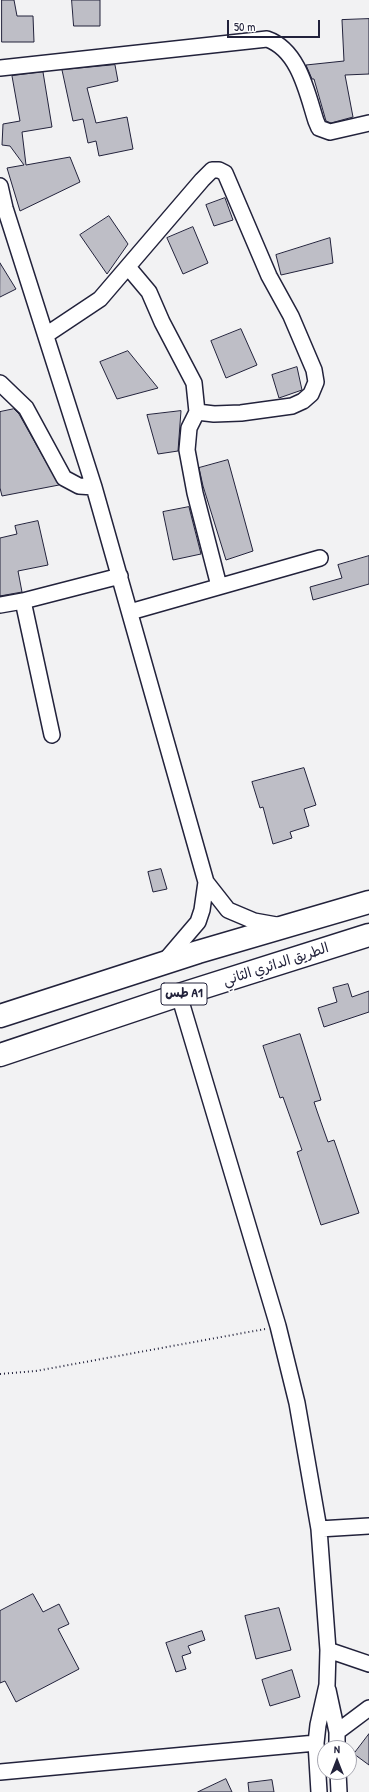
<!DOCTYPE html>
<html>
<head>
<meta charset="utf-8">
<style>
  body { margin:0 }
  #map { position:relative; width:369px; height:1792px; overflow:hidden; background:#f2f2f3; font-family:"Patrick Hand",sans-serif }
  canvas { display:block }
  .north { position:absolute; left:317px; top:1740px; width:40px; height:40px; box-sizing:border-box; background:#fff; border:1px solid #a7a7b1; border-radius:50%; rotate:0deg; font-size:11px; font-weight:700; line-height:16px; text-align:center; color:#22223b }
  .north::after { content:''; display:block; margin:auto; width:14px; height:18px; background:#22223b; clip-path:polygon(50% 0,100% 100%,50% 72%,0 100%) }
  .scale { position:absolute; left:227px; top:20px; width:93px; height:18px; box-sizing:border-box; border:2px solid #22223b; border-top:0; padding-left:5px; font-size:12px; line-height:14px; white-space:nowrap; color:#22223b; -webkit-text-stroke:3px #fff; paint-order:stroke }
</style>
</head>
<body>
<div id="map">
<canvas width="369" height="1792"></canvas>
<div class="north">N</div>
<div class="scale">50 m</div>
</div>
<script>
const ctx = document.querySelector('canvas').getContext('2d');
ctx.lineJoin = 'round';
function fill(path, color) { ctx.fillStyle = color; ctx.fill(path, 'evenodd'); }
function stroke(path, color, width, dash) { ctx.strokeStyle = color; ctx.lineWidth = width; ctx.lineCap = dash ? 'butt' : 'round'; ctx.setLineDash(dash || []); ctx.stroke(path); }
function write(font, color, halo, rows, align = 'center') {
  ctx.font = font + ' "Patrick Hand","Playpen Sans Arabic",sans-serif'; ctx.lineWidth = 3; ctx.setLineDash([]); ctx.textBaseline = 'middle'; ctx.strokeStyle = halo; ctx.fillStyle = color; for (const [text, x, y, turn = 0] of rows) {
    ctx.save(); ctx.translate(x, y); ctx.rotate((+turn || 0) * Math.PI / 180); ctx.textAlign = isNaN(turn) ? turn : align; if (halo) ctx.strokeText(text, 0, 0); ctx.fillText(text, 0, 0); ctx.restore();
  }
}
const building = new Path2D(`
  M2 0H14L17 16H33L34 42H2Z
  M72 0H100V26H74Z
  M369 19V74L345 75 353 117 331 123 326 121 314 79H312L306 65 344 61 342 20Z
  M115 65 118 81 87 88 96 123 127 117 133 149 99 156 96 141 88 143 83 119 73 121 62 70Z
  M43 72 52 127 22 132 26 165 70 157 80 182 20 211 7 168 24 165 10 146 2 145 3 124 20 121 12 76Z
  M225 198 233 220 214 226 206 205Z
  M109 216 128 244 107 274 80 235Z
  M193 227 208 263 183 274 167 238Z
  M330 238 333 263 281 275 276 255Z
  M0 263 16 289 0 297Z
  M241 329 257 365 226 378 211 341Z
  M128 351 158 388 117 399 100 362Z
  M297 367 302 390 279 398 272 375Z
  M14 409 19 414 59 485 2 496 0 488V412Z
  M181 411 178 451 158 454 147 415Z
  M228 460 253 551 226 560 203 486 199 468Z
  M189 507 201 554 173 560 163 512Z
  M38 521 48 565 18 571 22 592 0 596V538L17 534 15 526Z
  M369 556V584L313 600 310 587 342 578 338 565Z
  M304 768 316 805 304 809 309 826 290 832 292 838 273 844 263 807 260 808 252 782Z
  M161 869 167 889 153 892 148 872Z
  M348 984 352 997 369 991V1012L324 1027 318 1008 337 1002 333 988Z
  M300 1034 321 1100 314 1102 317 1111 328 1142 334 1140 359 1213 321 1225 297 1152 302 1150 283 1097 280 1098 263 1046Z
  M33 1594 43 1612 59 1604 69 1624 58 1629 79 1669 16 1702 5 1681 0 1683V1611Z
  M279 1608 291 1650 256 1659 245 1616Z
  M202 1631 205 1640 188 1646 191 1653 182 1656 186 1669 176 1672 166 1643Z
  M292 1670 300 1697 270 1706 262 1680Z
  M369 1734V1765L354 1754Z
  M226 1779 232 1792H198Z
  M272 1780 274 1792H249L248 1783Z`);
fill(building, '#bebec6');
stroke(building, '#22223b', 1);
const street = new Path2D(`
  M0 68 267 39C299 50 307 93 316 121L319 128 330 132 369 123
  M0 186 5 208 94 487 206 882 202 910 198 922 163 963
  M128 267 149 292 162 322 194 383 197 412 189 428 187 450 195 493 219 586
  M46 335 100 299 202 180 212 170H219L225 173 269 276 291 316 314 370 316 382 311 394 303 401 292 406 241 413 214 414 197 412
  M0 383 26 408 64 478 79 486 94 487
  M0 605 23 601
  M130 612 320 558
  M52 735 23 601 120 576
  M206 882 228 910 254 921 282 926
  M179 995 278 1326 297 1403 319 1529 328 1650 327 1685 318 1725 316 1743 319 1792
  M319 1529 369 1526
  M328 1650 369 1664
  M328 1690 337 1732V1748
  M337 1732 369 1708
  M0 1772 316 1743
  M338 1772 339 1792`);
const highway = new Path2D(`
  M0 1016 198 952 369 902
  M0 1055 179 995 369 935`);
stroke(street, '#22223b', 18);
stroke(highway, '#22223b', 25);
stroke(new Path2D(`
  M0 1374 36 1371 265 1329`), '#22223b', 2, [1, 3]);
stroke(street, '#fff', 15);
stroke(highway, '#fff', 22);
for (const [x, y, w] of [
  [184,994,46]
]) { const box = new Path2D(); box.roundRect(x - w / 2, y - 11, w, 22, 3); ctx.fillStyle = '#fff'; ctx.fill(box); stroke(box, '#22223b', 1); }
write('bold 13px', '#22223b', null, [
  ["طس A1",184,994]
]);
write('14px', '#22223b', '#fff', [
  ["الطريق الدائري الثاني",276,965,-18]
]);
</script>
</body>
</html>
